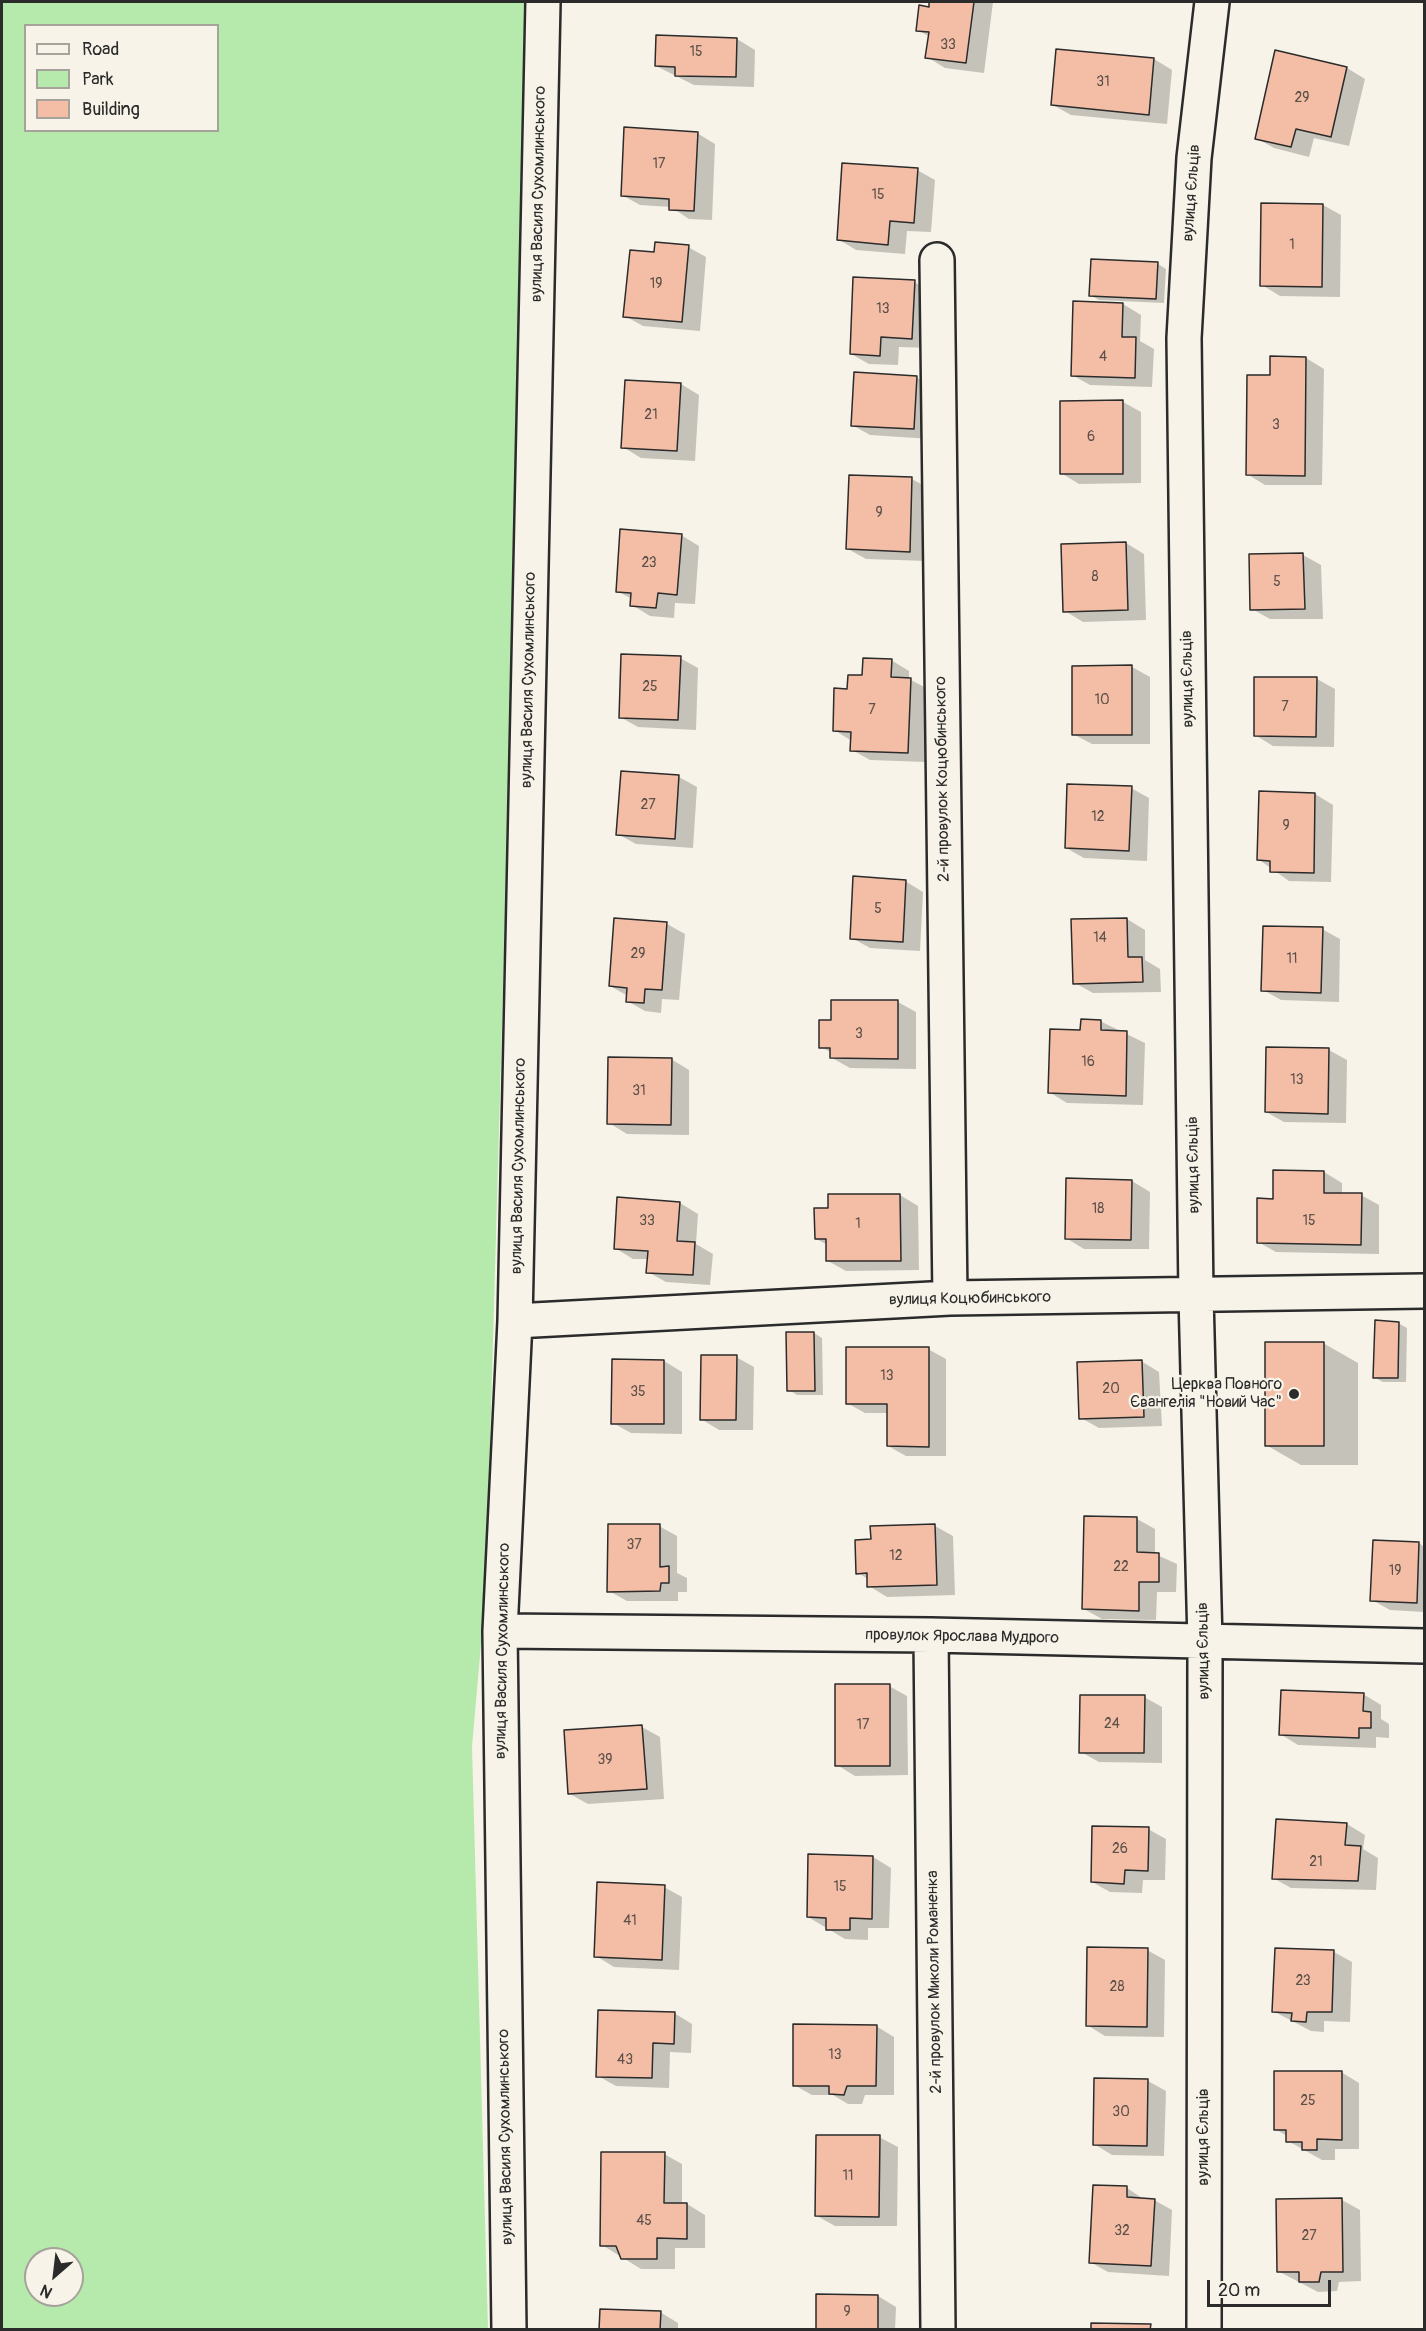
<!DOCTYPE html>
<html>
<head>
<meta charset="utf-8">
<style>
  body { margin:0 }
  #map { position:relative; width:1426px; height:2331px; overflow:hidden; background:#f7f3e8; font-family:Pangolin,sans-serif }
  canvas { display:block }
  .frame { position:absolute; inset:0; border:3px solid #2b2b2b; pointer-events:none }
  .legend { position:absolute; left:24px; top:24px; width:195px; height:108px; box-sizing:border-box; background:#f7f3e8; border:2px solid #a5a39c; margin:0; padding:8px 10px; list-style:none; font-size:18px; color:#2b2b2b }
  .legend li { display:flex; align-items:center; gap:12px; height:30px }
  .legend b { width:30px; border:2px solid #a5a39c }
  .north { position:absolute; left:24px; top:2247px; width:60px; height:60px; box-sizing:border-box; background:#f7f3e8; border:2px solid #a5a39c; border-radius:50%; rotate:208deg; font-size:16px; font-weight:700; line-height:24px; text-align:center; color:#2b2b2b }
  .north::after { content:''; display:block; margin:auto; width:21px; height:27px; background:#2b2b2b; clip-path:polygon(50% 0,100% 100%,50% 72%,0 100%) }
  .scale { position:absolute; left:1207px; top:2280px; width:124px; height:27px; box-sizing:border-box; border:3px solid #2b2b2b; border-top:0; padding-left:8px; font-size:18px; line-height:21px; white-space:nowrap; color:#2b2b2b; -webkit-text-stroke:4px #f7f3e8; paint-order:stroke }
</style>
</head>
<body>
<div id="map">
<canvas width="1426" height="2331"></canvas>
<div class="frame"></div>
<ul class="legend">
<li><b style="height:8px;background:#f7f3e8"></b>Road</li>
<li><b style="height:16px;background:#b5eaac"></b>Park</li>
<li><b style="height:16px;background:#f3bea5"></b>Building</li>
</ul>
<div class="north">N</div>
<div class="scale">20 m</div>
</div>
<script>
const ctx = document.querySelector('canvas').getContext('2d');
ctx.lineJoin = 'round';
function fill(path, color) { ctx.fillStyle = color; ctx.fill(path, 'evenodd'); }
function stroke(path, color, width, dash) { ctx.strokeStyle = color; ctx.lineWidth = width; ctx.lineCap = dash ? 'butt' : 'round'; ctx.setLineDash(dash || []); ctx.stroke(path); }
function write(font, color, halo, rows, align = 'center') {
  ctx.font = font + ' Pangolin,sans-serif'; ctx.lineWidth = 4.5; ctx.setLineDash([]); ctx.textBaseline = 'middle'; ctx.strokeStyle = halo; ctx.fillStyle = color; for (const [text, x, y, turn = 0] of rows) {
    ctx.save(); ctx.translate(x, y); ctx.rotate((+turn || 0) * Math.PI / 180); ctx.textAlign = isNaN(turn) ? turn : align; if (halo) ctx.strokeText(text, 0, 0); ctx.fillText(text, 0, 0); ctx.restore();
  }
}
fill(new Path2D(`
  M2 2H531L486 1587 472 1747 488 2329 2 2330ZM26 26H218V130H26ZM36 2259H72V2295H36Z`), '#b5eaac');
fill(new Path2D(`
  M931 2H993L984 73 945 68 927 57 930 37 918 30Z
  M737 39 755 50 754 87 694 85 656 66Z
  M1276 52 1347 68 1365 79 1349 146 1314 138 1309 157 1274 148 1256 138Z
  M1154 59 1172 70 1167 124 1071 115 1053 105Z
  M697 133 715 144 712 220 689 219 671 207 640 205 622 195Z
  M917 170 935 180 931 232 907 231 905 254 856 250 838 239Z
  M1323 205 1341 215 1340 297 1280 296 1262 285Z
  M688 247 706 257 700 331 643 326 625 316 655 254Z
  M1158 264 1166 269 1164 303 1099 300 1090 295Z
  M914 282 932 292 930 348 899 347 898 365 869 364 851 354Z
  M1123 304 1141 315 1140 341 1154 349 1152 387 1090 385 1072 375Z
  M1306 358 1324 369 1322 485H1265L1247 474Z
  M916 377 934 388 931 439 870 435 852 425Z
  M681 384 699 395 695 461 641 458 623 447Z
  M1123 402 1141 412V483L1079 484 1061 473Z
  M912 479 930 489 927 561 866 559 848 549Z
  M681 535 699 546 695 604 675 603 674 618 650 616 632 605V599L617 591Z
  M1126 543 1144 554 1146 620 1083 622 1065 611Z
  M1250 555H1303L1321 565 1323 619H1270L1252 609Z
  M680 658 698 668 696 730 638 727 620 717Z
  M891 660 909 671V679L928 689 926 762 870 760 852 750V741L834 730 849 690 864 677Z
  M1132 667 1150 677V744H1092L1073 734Z
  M1256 678 1317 679 1335 689 1334 747 1273 746 1255 735Z
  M622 772 679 777 697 787 693 848 636 844 618 834Z
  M1131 788 1149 798 1147 861 1084 858 1066 848Z
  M1260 792 1315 794 1333 805 1331 882 1289 881 1258 859Z
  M905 881 923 892 920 951 870 948 852 938Z
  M1127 919 1145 930V960L1160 969 1161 992 1093 993 1075 983Z
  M667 924 685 934 679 1000 662 999 661 1013 645 1011 627 1001 628 996 610 986Z
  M1322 929 1340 939 1339 1002 1281 1000 1263 990Z
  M833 1001 898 1002 916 1012V1069L850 1068 832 1058V1053L821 1047 833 1021Z
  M1100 1021 1145 1043 1143 1105 1067 1103 1049 1092 1082 1032Z
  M1268 1048 1329 1050 1347 1060 1346 1123 1284 1122 1266 1112Z
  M671 1059 689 1070V1135L627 1134 609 1123Z
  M1324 1172 1342 1183V1194L1361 1195 1379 1205V1254L1276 1252 1258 1242 1274 1200Z
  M1132 1181 1150 1192 1149 1249H1084L1066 1238Z
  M900 1195 918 1206 919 1270 846 1271 828 1261V1245L816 1239 829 1210V1196Z
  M680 1203 698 1214 696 1244 713 1254 710 1285 666 1282 648 1272 649 1259H633L615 1248Z
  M1398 1323 1407 1328 1406 1382H1383L1374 1377Z
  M814 1333 822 1338 823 1395H797L789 1390Z
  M1323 1343 1358 1363V1465H1301L1266 1445Z
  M928 1349 946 1359V1456H906L888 1446 889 1413H865L847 1403Z
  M736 1357 754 1367 753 1430H719L701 1419Z
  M613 1361H664L682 1372V1434L631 1433 613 1423Z
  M1141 1361 1159 1372 1162 1426 1099 1428 1081 1418Z
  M1086 1517 1137 1519 1155 1529V1554L1177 1564 1176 1592H1157L1156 1620 1102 1619 1084 1609Z
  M659 1526 677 1536V1573L687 1578V1592H678V1601H627L609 1591Z
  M935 1526 953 1536 955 1595 887 1597 869 1586 868 1579 858 1573 872 1541Z
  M1419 1543 1424 1547V1612L1390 1610 1372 1600Z
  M889 1686 907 1696 908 1775 855 1776 837 1765Z
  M1363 1694 1381 1705V1719L1389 1724V1738L1376 1737V1748L1298 1745 1280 1734Z
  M1144 1697 1162 1707V1763L1099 1762 1081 1752Z
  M642 1727 660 1737 664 1799 588 1804 570 1794Z
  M1347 1824 1365 1835 1363 1849 1378 1858 1376 1890 1291 1888 1273 1878Z
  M1148 1829 1166 1839 1165 1880H1143L1142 1893 1110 1892 1092 1882Z
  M873 1857 891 1868 889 1928H868V1940L845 1939 808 1917Z
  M664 1887 682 1897 679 1970 614 1967 596 1956Z
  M1147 1950 1165 1960 1164 2037 1105 2036 1087 2025Z
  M1334 1952 1352 1962 1350 2022 1324 2021V2032L1311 2031 1273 2011Z
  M674 2013 692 2024 691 2053 670 2052 669 2088 616 2086 598 2076Z
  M876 2026 894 2037V2095H865L862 2104H848L833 2095H812L794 2085Z
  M1341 2072 1359 2083V2149H1335V2160H1322L1288 2141 1287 2136 1275 2129Z
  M1148 2081 1166 2091 1164 2156 1112 2155 1094 2144Z
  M879 2137 898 2147 897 2226H835L817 2216Z
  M664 2154 682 2164V2204H687L705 2215V2248H675V2269H641L602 2245Z
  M1127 2188 1145 2200H1154L1172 2210 1169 2276 1108 2272 1090 2262Z
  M1342 2200 1360 2210 1361 2281 1339 2282 1337 2291 1318 2292 1278 2271Z
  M878 2296 896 2307 895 2330H817Z
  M660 2312 678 2323V2330H601Z`), '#0003');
const building = new Path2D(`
  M929 2H974L966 63 925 58 929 32 916 31 919 5 929 7Z
  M656 35 737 38 736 77 675 76V67L655 66Z
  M1056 49 1154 58 1149 115 1051 105Z
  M1275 50 1347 67 1331 137 1296 129 1291 147 1255 139Z
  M624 127 698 132 694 211 669 210V199L621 196Z
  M842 163 918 168 914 223 890 221 888 245 837 240Z
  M1261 203 1323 204 1322 287 1260 286Z
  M655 242 689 245 682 322 623 317 630 250 654 252Z
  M1091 259 1158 262 1156 299 1089 296Z
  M853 277 915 280 912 339 881 337 880 356 850 354Z
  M1073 301 1123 303 1122 337H1136L1135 378 1071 376Z
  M1270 356 1306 357 1305 476 1246 475 1247 375H1270Z
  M854 372 917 376 914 429 851 426Z
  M625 380 681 383 677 451 621 448Z
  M1123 400V474H1060V401Z
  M849 475 912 477 910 552 846 549Z
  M620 529 682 534 677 595 658 593 656 608 630 606 631 593 616 592Z
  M1126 542 1128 610 1063 612 1061 544Z
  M1303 553 1305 609 1250 610 1249 554Z
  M621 654 681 656 678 720 619 718Z
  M863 658 892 659 891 677 911 678 908 753 850 751 851 732 833 731 834 688 847 689 848 675H862Z
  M1132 665V735H1072V666Z
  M1254 677H1317L1316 737 1254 736Z
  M621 771 679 775 675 839 616 835Z
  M1067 784 1132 786 1129 851 1065 848Z
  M1259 791 1315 793 1314 873 1270 872V861L1257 860Z
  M853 876 906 880 903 942 850 939Z
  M614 918 667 922 662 990 645 989 644 1003 626 1002 627 988 609 986Z
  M1127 918 1128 957H1142L1143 982 1073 984 1071 919Z
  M1263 926 1323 927 1321 993 1261 991Z
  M831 1000H898V1059L830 1058V1048H819V1020H831Z
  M1081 1019 1101 1020V1030L1127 1031 1126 1096 1048 1093 1050 1029 1080 1030Z
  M1266 1047 1329 1048 1328 1114 1265 1112Z
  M608 1057 672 1058 671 1125 607 1124Z
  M1273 1170 1324 1171V1193H1362L1361 1245 1257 1243V1198L1273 1199Z
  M1066 1178 1132 1180 1131 1240 1065 1239Z
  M828 1194H900L901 1261H826V1239H815L814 1208H828Z
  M617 1197 680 1202 677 1241 695 1242 693 1275 646 1273 648 1251 614 1249Z
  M1375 1320 1399 1322 1398 1378H1373Z
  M786 1332H814L815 1391H787Z
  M1265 1342H1324V1446H1265Z
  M846 1347H929V1447L887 1446V1404H846Z
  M701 1355H737L736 1420H700Z
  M612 1359 664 1360V1424H611Z
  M1142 1360 1144 1417 1079 1419 1077 1362Z
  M1084 1516 1137 1517V1552L1159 1553V1582H1139V1611L1082 1609Z
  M608 1524H660V1567L669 1566V1583H661L660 1591 607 1592Z
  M935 1524 937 1585 867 1587V1573L856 1574 855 1540 871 1539 870 1526Z
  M1373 1540 1419 1542 1417 1603 1370 1601Z
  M835 1684H890V1766H835Z
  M1281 1690 1364 1693 1363 1711 1371 1712V1728H1359V1738L1279 1735Z
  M1080 1695H1145L1144 1753H1079Z
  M642 1725 647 1789 568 1794 564 1730Z
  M1276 1819 1347 1823 1345 1845 1361 1846 1358 1881 1272 1879Z
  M1092 1826 1149 1827 1148 1871 1125 1870 1124 1884 1091 1882Z
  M808 1854 873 1856 872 1919 850 1918V1930H826V1918L807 1917Z
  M597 1882 665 1885 662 1960 594 1957Z
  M1087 1947 1148 1948 1147 2027 1086 2026Z
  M1275 1948 1334 1950 1332 2012H1307L1306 2022 1291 2021 1292 2013 1272 2012Z
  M598 2010 675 2012 674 2044 653 2043 652 2078 596 2077Z
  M793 2024 877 2025 876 2086H847L844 2095 829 2094V2086H793Z
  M1274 2071H1342V2140L1317 2139V2150H1302V2142H1286V2130H1274Z
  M1094 2078 1148 2079 1147 2146 1093 2145Z
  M816 2135H880L879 2217 815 2216Z
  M601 2152H665L664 2203H687V2239L657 2238V2259H621L616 2246H600Z
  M1093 2185 1127 2186V2197L1155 2199 1151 2266 1089 2263Z
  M1342 2198 1343 2272H1321L1319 2282H1299V2272H1277L1276 2199Z
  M816 2294 878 2295V2330H816Z
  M600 2309 661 2311 660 2330H599Z
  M1091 2323 1151 2324 1150 2330H1091Z`);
fill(building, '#f3bea5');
stroke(building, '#2b2b2b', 1.5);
const minor = new Path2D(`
  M937 260 950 1298
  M515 1321 950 1298 1424 1291
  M500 1631 931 1635 1424 1646
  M931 1635 938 2330
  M509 2330 500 1631 515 1321 543 2
  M1204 2330 1205 1642 1196 1296 1184 338 1194 158 1212 2`);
stroke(minor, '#2b2b2b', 38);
stroke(minor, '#f7f3e8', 33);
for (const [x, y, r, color] of [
  [1294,1394,6,"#2b2b2b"]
]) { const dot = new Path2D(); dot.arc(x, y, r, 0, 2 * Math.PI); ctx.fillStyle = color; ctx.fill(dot); stroke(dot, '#f7f3e8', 2); }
write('14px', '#5d504a', null, [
  ["33",948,45],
  ["15",696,52],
  ["31",1103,82],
  ["29",1302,98],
  ["17",659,164],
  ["15",878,195],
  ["1",1292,245],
  ["19",656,284],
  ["13",883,309],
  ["4",1103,357],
  ["21",651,415],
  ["3",1276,425],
  ["6",1091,437],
  ["9",879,513],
  ["23",649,563],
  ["8",1095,577],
  ["5",1277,582],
  ["25",650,687],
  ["10",1102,700],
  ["7",1285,707],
  ["7",872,710],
  ["27",648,805],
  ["12",1098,817],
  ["9",1286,826],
  ["5",878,909],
  ["14",1100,938],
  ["29",638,954],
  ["11",1292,959],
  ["3",859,1034],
  ["16",1088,1062],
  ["13",1297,1080],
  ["31",639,1091],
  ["18",1098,1209],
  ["33",647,1221],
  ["15",1309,1221],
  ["1",858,1224],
  ["13",887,1376],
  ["20",1111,1389],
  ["35",638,1392],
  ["37",634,1545],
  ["12",896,1556],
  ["22",1121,1567],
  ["19",1395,1571],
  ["24",1112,1724],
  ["17",863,1725],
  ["39",605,1760],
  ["26",1120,1849],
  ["21",1316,1862],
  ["15",840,1887],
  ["41",630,1921],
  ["23",1303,1981],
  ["28",1117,1987],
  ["13",835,2055],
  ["43",625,2060],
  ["25",1308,2101],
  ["30",1121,2112],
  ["11",848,2176],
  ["45",644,2221],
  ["32",1122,2231],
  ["27",1309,2236],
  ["9",847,2312]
]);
write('16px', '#2b2b2b', '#f7f3e8', [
  ["вулиця Єльців",1192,193,-86],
  ["вулиця Василя Сухомлинського",539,194,-89],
  ["вулиця Єльців",1188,679,-91],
  ["вулиця Василя Сухомлинського",529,680,-89],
  ["2-й провулок Коцюбинського",943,779,-91],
  ["вулиця Єльців",1194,1165,-91],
  ["вулиця Василя Сухомлинського",519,1166,-89],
  ["вулиця Коцюбинського",970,1299,-1],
  ["провулок Ярослава Мудрого",962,1637,1],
  ["вулиця Василя Сухомлинського",503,1651,-89],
  ["вулиця Єльців",1204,1651,-91],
  ["2-й провулок Миколи Романенка",935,1982,-91],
  ["вулиця Василя Сухомлинського",506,2137,-91],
  ["вулиця Єльців",1204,2137,-90]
]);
write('16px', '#2b2b2b', '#f7f3e8', [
  ["Церква Повного",1282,1385],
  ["Євангелія \"Новий Час\"",1282,1403]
], 'right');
</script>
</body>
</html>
